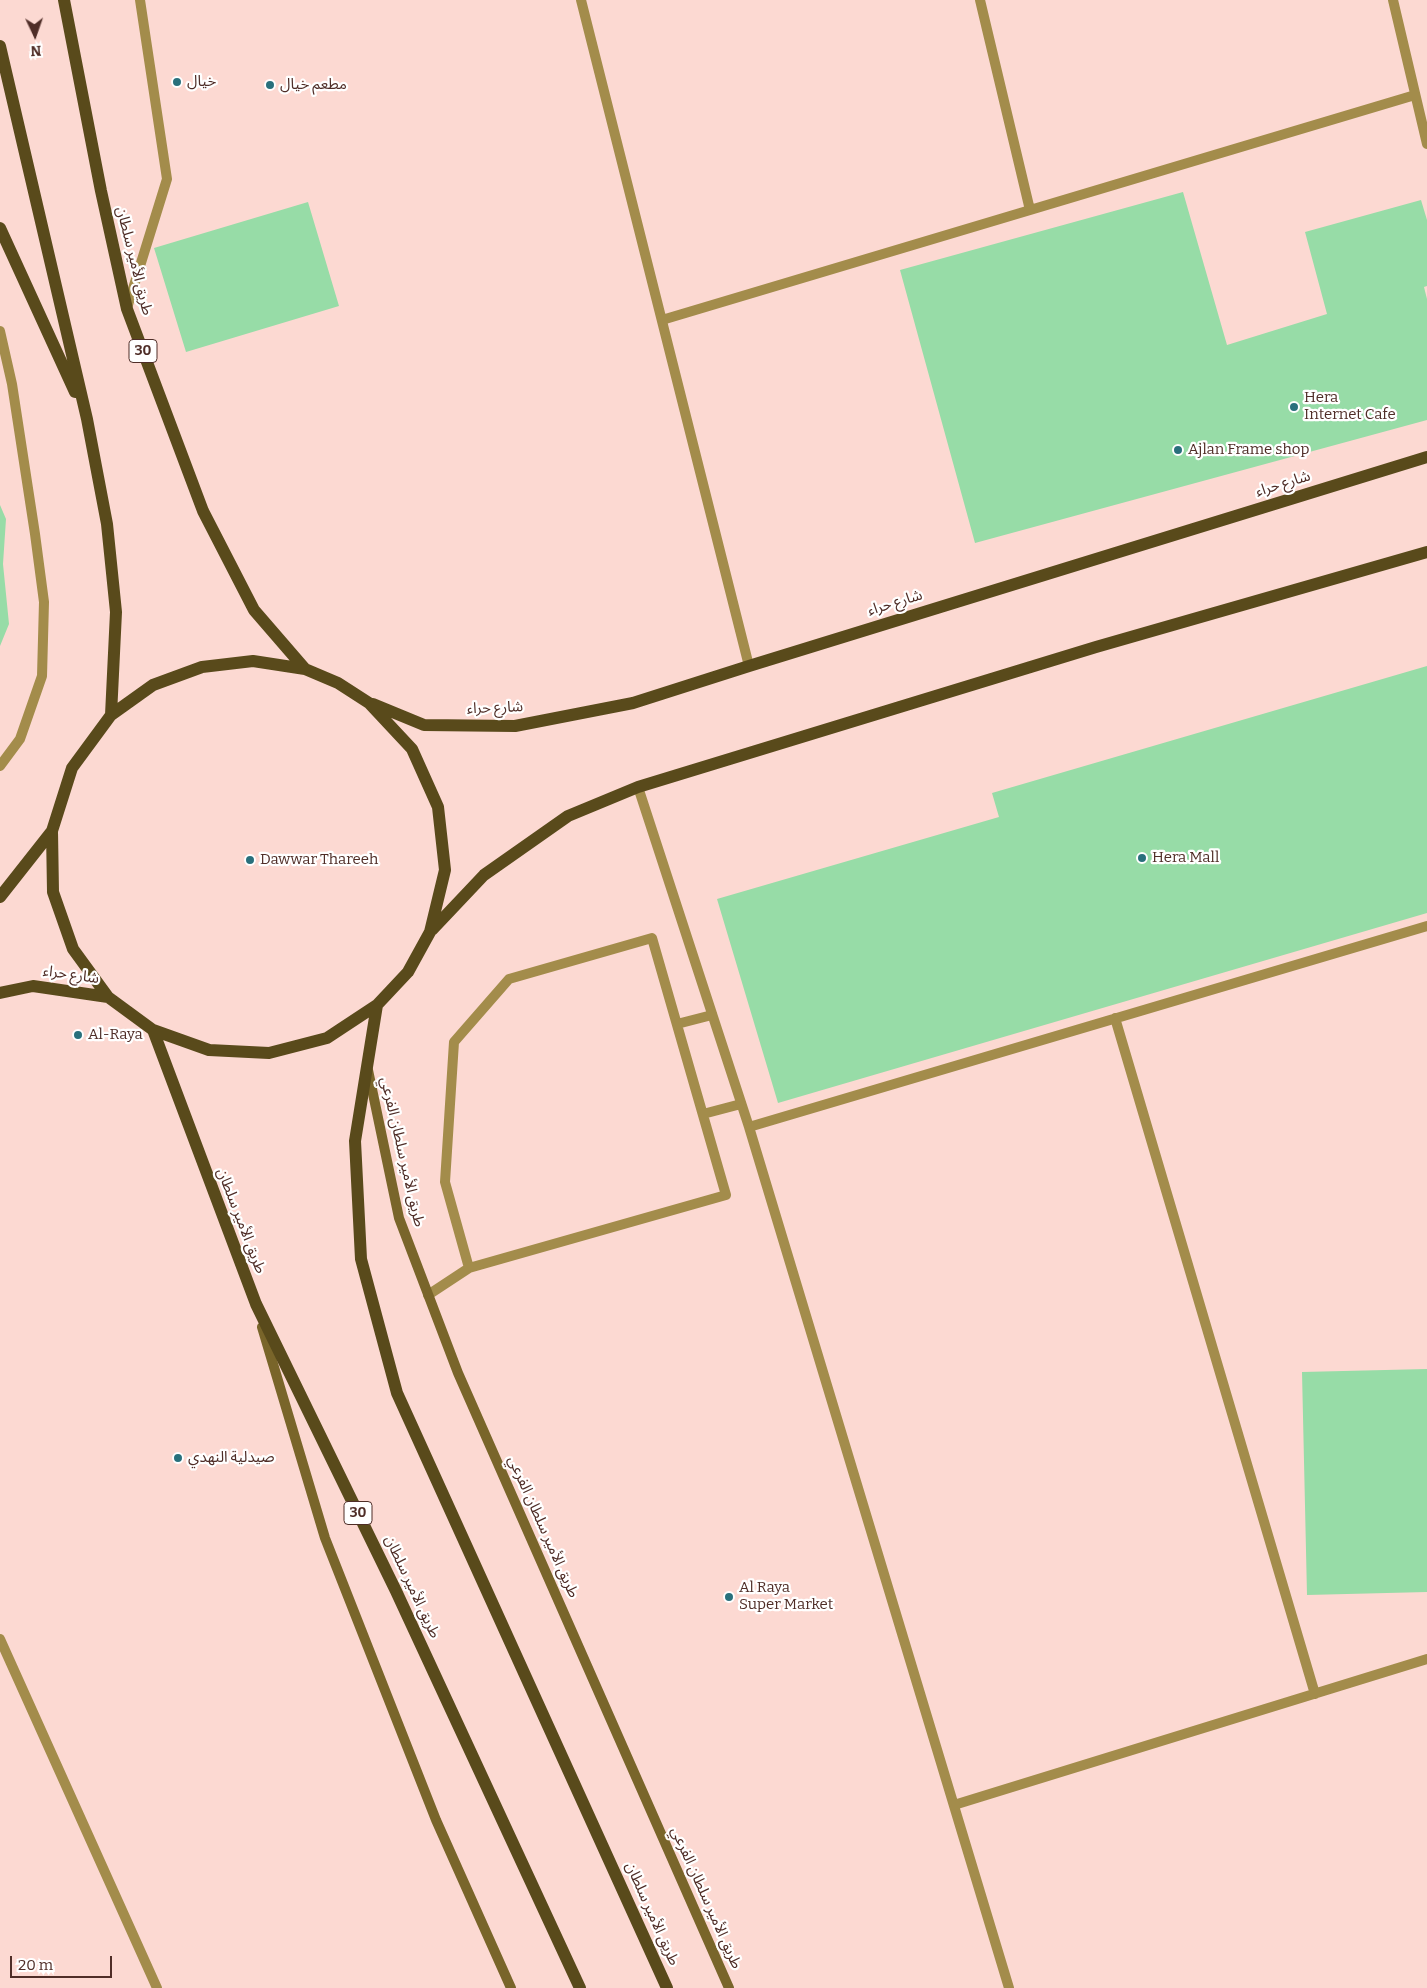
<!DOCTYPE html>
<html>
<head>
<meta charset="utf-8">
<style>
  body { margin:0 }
  #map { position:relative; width:1427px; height:1988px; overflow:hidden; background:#fcd9d2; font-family:Bitter,serif }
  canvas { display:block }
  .north { position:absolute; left:10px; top:10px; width:50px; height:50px; -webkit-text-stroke:4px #fff; paint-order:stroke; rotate:177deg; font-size:14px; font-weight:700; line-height:20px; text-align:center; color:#4f2d27 }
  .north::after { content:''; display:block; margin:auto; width:18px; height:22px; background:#4f2d27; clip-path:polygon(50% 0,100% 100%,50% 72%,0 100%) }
  .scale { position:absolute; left:10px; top:1956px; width:102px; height:22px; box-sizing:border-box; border:2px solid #4f2d27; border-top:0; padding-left:6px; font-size:15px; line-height:18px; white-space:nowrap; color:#4f2d27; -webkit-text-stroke:4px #fff; paint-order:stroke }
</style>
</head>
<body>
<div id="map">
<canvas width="1427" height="1988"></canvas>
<div class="north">N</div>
<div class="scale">20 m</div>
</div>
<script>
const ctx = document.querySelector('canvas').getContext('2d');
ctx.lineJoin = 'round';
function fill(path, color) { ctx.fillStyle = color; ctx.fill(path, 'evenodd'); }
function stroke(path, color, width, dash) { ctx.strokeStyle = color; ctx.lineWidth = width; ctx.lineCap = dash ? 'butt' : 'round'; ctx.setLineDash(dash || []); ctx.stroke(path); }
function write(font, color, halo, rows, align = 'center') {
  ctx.font = font + ' Bitter,"Noto Sans Arabic",serif'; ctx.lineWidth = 4.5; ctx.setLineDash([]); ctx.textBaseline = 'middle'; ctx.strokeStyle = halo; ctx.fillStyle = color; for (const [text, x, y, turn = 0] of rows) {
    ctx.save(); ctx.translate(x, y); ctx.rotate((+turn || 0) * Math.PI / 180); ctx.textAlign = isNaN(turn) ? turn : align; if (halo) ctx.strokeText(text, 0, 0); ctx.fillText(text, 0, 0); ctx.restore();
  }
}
fill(new Path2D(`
  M1183 192 1227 345 1327 314 1305 232 1421 200 1427 220V286L1424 287 1427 299V420L975 543 900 270Z
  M308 202 339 306 186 352 154 248Z
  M0 505 6 519 3 564 9 624 0 646Z
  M1427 666V913L778 1103 717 899 999 817 992 793Z
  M1427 1369V1592L1307 1595 1302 1372Z`), '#97dca7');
stroke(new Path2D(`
  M0 331 12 384 35 534 44 602 42 676 20 739 0 766
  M652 938 726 1195 469 1268 445 1182 454 1042 509 979Z
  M677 1024 712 1015
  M703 1114 741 1104
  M428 1295 469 1268`), '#a38c4b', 10);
stroke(new Path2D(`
  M581 0 749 666
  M980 0 1030 210
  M1393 0 1427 144
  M127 308 167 179 140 0
  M662 320 1415 95
  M638 787 749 1127 1009 1988
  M1115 1018 1315 1694
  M749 1127 1427 926
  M0 1639 157 1988
  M954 1805 1427 1659`), '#a38c4b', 10);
stroke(new Path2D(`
  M368 1070 399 1218 458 1373 729 1988
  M262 1327 325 1538 436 1820 511 1988`), '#79652a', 10);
stroke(new Path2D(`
  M64 0 101 191 127 309 203 511 254 610 305 669
  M0 46 87 419 107 524 116 612 111 715
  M0 228 75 392
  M373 704 424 725 515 726 633 703 749 666 1427 457
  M0 897 52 831 72 768 111 715 153 685 202 667 253 661 305 669 338 683 369 703 412 749 438 807 445 870 430 932 408 972 377 1005 327 1038 269 1053 209 1050 153 1030 108 997 73 949 53 892 52 831
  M432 930 484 875 568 816 638 787 1096 647 1427 552
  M0 993 33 986 108 997
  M377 1005 355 1141 361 1259 397 1393 667 1988
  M153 1030 256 1304 396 1591 580 1988`), '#594a1b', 12);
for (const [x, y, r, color] of [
  [177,82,5,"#29707c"],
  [270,85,5,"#29707c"],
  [1294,407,5,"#29707c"],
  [1178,450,5,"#29707c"],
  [1142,858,5,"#29707c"],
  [250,860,5,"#29707c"],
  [78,1035,5,"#29707c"],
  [178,1458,5,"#29707c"],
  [729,1597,5,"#29707c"]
]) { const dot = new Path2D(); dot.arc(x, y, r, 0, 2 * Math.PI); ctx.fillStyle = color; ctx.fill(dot); stroke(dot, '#fff', 2); }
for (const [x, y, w] of [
  [143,351,28],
  [358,1513,28]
]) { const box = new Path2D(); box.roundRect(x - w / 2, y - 11.5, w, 23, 4); ctx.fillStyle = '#fff'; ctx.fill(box); stroke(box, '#4f2d27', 1); }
write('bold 14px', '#4f2d27', null, [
  ["30",143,351],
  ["30",358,1513]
]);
write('15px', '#4f2d27', '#fff', [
  ["خيال",187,82],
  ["مطعم خيال",280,85],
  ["Hera",1304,398],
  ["Internet Cafe",1304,415],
  ["Ajlan Frame shop",1188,450],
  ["Hera Mall",1152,858],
  ["Dawwar Thareeh",260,860],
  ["Al-Raya",88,1035],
  ["صيدلية النهدي",188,1458],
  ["Al Raya",739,1588],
  ["Super Market",739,1605]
], 'left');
write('15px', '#4f2d27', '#fff', [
  ["طريق الأمير سلطان",134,261,76],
  ["شارع حراء",1283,484,-17],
  ["شارع حراء",895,603,-17],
  ["شارع حراء",495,708,-2],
  ["شارع حراء",71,975,8],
  ["طريق الأمير سلطان الفرعي",402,1152,77],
  ["طريق الأمير سلطان",241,1221,69],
  ["طريق الأمير سلطان الفرعي",543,1527,66],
  ["طريق الأمير سلطان",412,1587,65],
  ["طريق الأمير سلطان الفرعي",706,1898,66],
  ["طريق الأمير سلطان",652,1914,66]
]);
</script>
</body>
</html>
